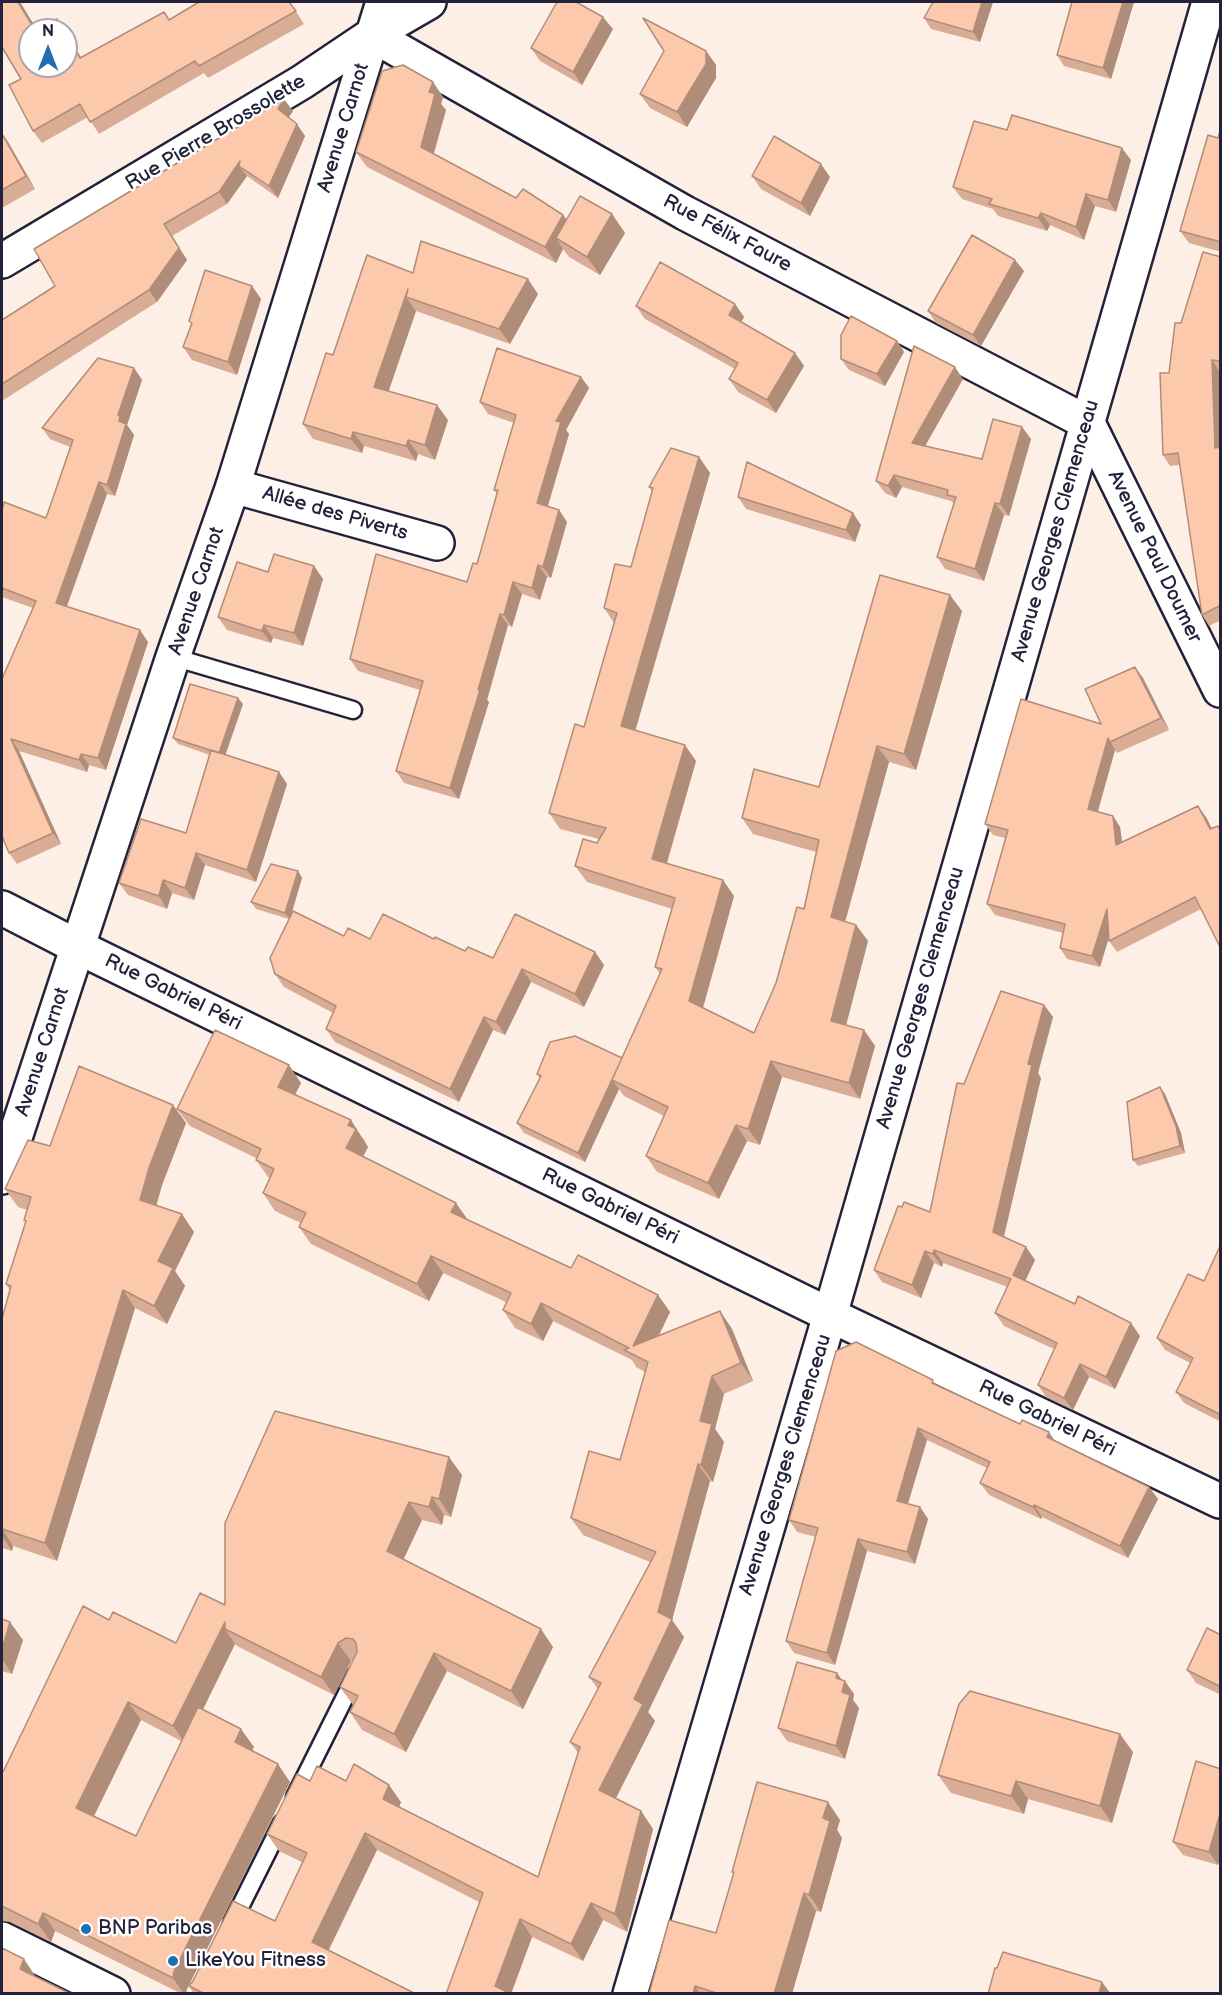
<!DOCTYPE html>
<html>
<head>
<meta charset="utf-8">
<style>
  body { margin:0 }
  #map { position:relative; width:1222px; height:1995px; overflow:hidden; background:#feefe6; font-family:"Balsamiq Sans",sans-serif }
  canvas { display:block }
  .frame { position:absolute; inset:0; border:3px solid #22223b; pointer-events:none }
  .north { position:absolute; left:18px; top:18px; width:60px; height:60px; box-sizing:border-box; background:#fff; border:2px solid #a7a7b1; border-radius:50%; rotate:0deg; font-size:16px; font-weight:700; line-height:24px; text-align:center; color:#22223b }
  .north::after { content:''; display:block; margin:auto; width:21px; height:27px; background:#1f6fb2; clip-path:polygon(50% 0,100% 100%,50% 72%,0 100%) }
</style>
</head>
<body>
<div id="map">
<canvas width="1222" height="1995"></canvas>
<div class="frame"></div>
<div class="north">N</div>
</div>
<script>
const ctx = document.querySelector('canvas').getContext('2d');
ctx.lineJoin = 'round';
function stroke(path, color, width, dash) { ctx.strokeStyle = color; ctx.lineWidth = width; ctx.lineCap = dash ? 'butt' : 'round'; ctx.setLineDash(dash || []); ctx.stroke(path); }
function fill(path, color) { ctx.fillStyle = color; ctx.fill(path, 'evenodd'); }
function write(font, color, halo, rows, align = 'center') {
  ctx.font = font + ' "Balsamiq Sans",sans-serif'; ctx.lineWidth = 5; ctx.setLineDash([]); ctx.textBaseline = 'middle'; ctx.strokeStyle = halo; ctx.fillStyle = color; for (const [text, x, y, turn = 0] of rows) {
    ctx.save(); ctx.translate(x, y); ctx.rotate((+turn || 0) * Math.PI / 180); ctx.textAlign = isNaN(turn) ? turn : align; if (halo) ctx.strokeText(text, 0, 0); ctx.fillText(text, 0, 0); ctx.restore();
  }
}
const lane = new Path2D(`
  M173 657 353 710
  M295 1797 356 1675
  M232 1923 282 1823`);
const street = new Path2D(`
  M372 35 685 213 1088 423 1220 690
  M233 486 437 543
  M2 908 78 947 830 1315 1220 1501`);
const secondary = new Path2D(`
  M2 261 302 82 372 35 429 2
  M2 1177 173 657 233 486 383 2
  M2 1939 113 1994
  M630 1994 830 1315 1209 2`);
stroke(lane, '#22223b', 21);
stroke(street, '#22223b', 38);
stroke(secondary, '#22223b', 38);
stroke(lane, '#fff', 16);
stroke(street, '#fff', 33);
stroke(secondary, '#fff', 33);
fill(new Path2D(`
  M2 2H20L37 30 30 66 66 32 81 58 170 20 199 2H290L304 24 208 78 204 73 99 134 88 117 42 143 33 131Z
  M993 2 980 42 931 29 924 18Z
  M1072 2H1134L1111 79 1064 66 1057 55Z
  M613 29 582 85 540 61 531 48Z
  M706 51 716 65V78L687 127 650 108 640 94Z
  M433 82 443 97 441 104 446 110 434 154 516 198 563 215 567 220 612 214 625 233 600 275 569 257 563 249 556 263 367 167 356 152Z
  M293 111 289 117 305 136 278 198 247 176 227 204 172 236 187 260 157 302 2 401V319V320L55 286Z
  M1221 127V252L1189 243 1180 231 1218 138Z
  M1007 130 1131 160 1116 212 1095 206 1084 240 1050 225 1047 231 998 216 993 209 962 199 953 187Z
  M2 133 8 142 35 189 2 208Z
  M752 176 830 177 810 216 761 189Z
  M1221 257V371H1219L1221 399V620L1209 626 1202 615 1180 465 1170 466 1163 455 1169 373 1181 323Z
  M1015 260 1024 271 981 346 936 323 928 311Z
  M413 273 538 294 510 344 416 311 388 391 448 420 435 460 418 454 416 461 364 446 362 453 313 439 303 424 333 355Z
  M252 286 261 299 237 375 192 360 183 347 191 324 189 321Z
  M735 304 744 317 741 322 795 353 804 366 776 413 738 392 729 379 735 369 645 319 636 306Z
  M897 341 904 352 885 386 849 370 841 359Z
  M134 368 142 380 127 425 134 435 115 496 107 494 67 606 148 642 106 770 89 765 87 772 19 751 61 844 17 864 9 853 2 679 33 608 2 597V510L46 518 70 447 50 439 42 428Z
  M581 377 589 388 566 430 569 434 548 506 559 510 567 522 551 578 547 577 540 600 522 594 512 627 508 625 487 700 489 702 459 799 404 783 396 771 420 690 358 671 350 659 467 582 477 564 497 494 494 490 514 423 488 414 480 402Z
  M963 379 925 446 982 459 1022 427 1031 439 1009 516 1004 515 984 581 945 569 937 557 954 504 951 501 902 487 896 498 885 493 876 481Z
  M699 457 710 473 635 730 696 761 667 864 734 896 703 1008 754 1033 776 983 804 909 816 852 753 834 742 818 819 787 962 611 916 770 889 762 845 922 856 925 868 941 846 1025 864 1030 875 1046 860 1099 782 1077 760 1145 747 1141 719 1199 657 1172 646 1156 664 1116 624 1096 619 1089 585 1162 524 1133 517 1123 540 1079 537 1074 622 1058 660 974 655 967 672 909 587 882 575 866 597 843 599 839 560 829 549 813 584 727 614 623 604 608 631 567 652 492 649 487Z
  M738 497 861 525 855 542 746 509Z
  M314 566 323 579 303 646 273 638 271 643 227 630 218 617 268 572Z
  M1143 678 1169 730 1117 753 1115 750 1098 812 1113 816 1120 827 1122 842 1206 817 1211 828 1218 826 1221 830V949L1201 909 1117 952 1109 941V937L1100 967 1067 959 1060 948 1063 933 995 915 987 904 1005 838 993 835 985 824 1101 724Z
  M238 698 243 704 225 755 279 772 287 784 256 882 205 865 194 900 172 893 167 909 128 895 119 883 186 833 210 755 178 744 173 738Z
  M298 871 302 878 290 917 344 936 370 939H434L465 951 493 958 595 952 604 965 584 1007 531 982 505 1035 493 1030 459 1102 335 1042 326 1029 333 1013 284 987 275 974 289 919 256 909 251 902Z
  M1044 1005 1053 1017 1038 1073 1041 1078 1003 1237 1026 1247 1035 1260 1025 1281 1140 1336 1115 1389 1089 1377 1073 1410 1046 1397 1038 1385 1054 1349 1004 1326 995 1313 1008 1287 943 1263 942 1267 934 1263 921 1298 882 1282 874 1270 902 1207 930 1212 964 1084Z
  M301 1083 295 1095 363 1138 368 1147 363 1157 468 1220 571 1268 658 1295 670 1312 659 1336 720 1311 732 1329 753 1381 724 1394 715 1429 724 1442 713 1482 710 1481 672 1620 684 1637 648 1712 655 1721 615 1799 641 1811 653 1829 627 1932 603 1920 583 1961 532 1937 511 1994 479 1902 377 1850 329 1950 416 1994H194L189 1986 275 1921 302 1862 279 1851 267 1834 310 1781H346L401 1802 399 1807 538 1877 578 1753 570 1742 598 1689 589 1677 650 1562 583 1535 571 1518 620 1460 645 1372 636 1367 632 1360 553 1321 543 1341 515 1328 503 1310 506 1302 443 1273 429 1301 311 1244 299 1227 301 1223 275 1211 263 1193 270 1178 268 1177 256 1160V1158L190 1126 177 1109Z
  M1165 1094 1181 1133 1185 1153 1138 1166 1133 1160Z
  M173 1105 186 1123 162 1185 156 1205 194 1232 175 1271 185 1286 167 1324 135 1308 57 1561 13 1546 12 1551 2 1548V1319L10 1291 6 1284 26 1222 24 1220 27 1210 18 1207 5 1189 50 1146Z
  M1221 1246V1422L1184 1403 1176 1392 1190 1363 1165 1350 1157 1338 1204 1281Z
  M937 1386 1055 1441 1149 1487 1158 1499 1128 1558 1042 1517 1041 1519 989 1495 980 1483 987 1468 927 1440 908 1504 920 1507 928 1519 915 1564 867 1551 835 1665 794 1653 786 1641 816 1537 797 1532 789 1520Z
  M462 1475 451 1517 444 1515 442 1525 422 1520 403 1560 553 1647 523 1709 447 1671 406 1752 362 1730 350 1712 353 1705 340 1687 354 1659 351 1661 334 1695 237 1646 235 1644 203 1709 254 1747 252 1751 290 1782 187 1989 186 1994H182L55 1931 51 1942 10 1922 2 1921V1771L3 1772 109 1620 176 1643 225 1605V1523ZM141 1720 181 1741 136 1836 94 1816Z
  M2 1619 23 1640 12 1674 2 1671Z
  M1221 1635V1695L1196 1683 1187 1670Z
  M841 1679 854 1694 853 1700 859 1708 845 1759 787 1741 778 1728Z
  M1133 1752 1112 1823 1028 1799 1024 1814 951 1793 938 1775Z
  M1221 1769V1856L1218 1865 1183 1855 1173 1842Z
  M840 1820 837 1830 842 1838 821 1912 816 1911 792 1994H649L716 1933 734 1874 732 1872Z`), '#d9ad95');
fill(new Path2D(`
  M18 2H20L37 30H35Z
  M982 2H993L980 42 973 32Z
  M1123 2H1134L1111 79 1103 68Z
  M603 17 613 29 582 85 573 72Z
  M66 32 89 71 80 58 66 34Z
  M706 51 716 65V78L687 127 677 112Z
  M433 82 443 97 441 104 446 110 431 162 421 147 429 92Z
  M284 99 293 111 286 121 278 109Z
  M297 124 305 136 278 198 269 186Z
  M2 133 8 142 35 189 26 176Z
  M1122 148 1131 160 1116 212 1108 200Z
  M240 161 239 166 247 176 227 204 219 192Z
  M821 164 830 177 810 216 801 203Z
  M1086 194 1095 206 1084 240 1076 227Z
  M1041 213 1050 225 1047 231 1038 218Z
  M612 214 625 233 600 275 587 257Z
  M563 215 574 230 556 238 563 249 556 263 545 247Z
  M164 224 187 260 157 302 149 290Z
  M1015 260 1024 271 981 346 973 335Z
  M528 279 538 294 510 344 499 329Z
  M252 286 261 299 237 375 228 362Z
  M408 289 406 297 416 311 385 402 374 387Z
  M735 304 744 317 738 328 729 315Z
  M897 341 904 352 885 386 877 374Z
  M795 353 804 366 776 413 767 400Z
  M1212 360 1219 371 1221 456 1215 448Z
  M955 367 963 379 920 455 912 443Z
  M134 368 142 380 127 425 134 435 115 496 107 485 119 421 118 415Z
  M581 377 589 388 566 430 569 434 545 515 537 503 556 421Z
  M437 405 448 420 435 460 425 445Z
  M1022 427 1031 439 1009 516 1000 504Z
  M353 432 364 446 362 453 351 439Z
  M408 440 418 454 416 461 406 446Z
  M699 457 710 473 632 742 621 726Z
  M894 475 902 487 896 498 888 486Z
  M99 482 107 494 64 614 56 603Z
  M995 503 1004 515 984 581 975 569Z
  M559 510 567 522 551 578 543 567Z
  M853 513 861 525 855 542 846 530Z
  M538 565 547 577 540 600 532 588Z
  M314 566 323 579 303 646 294 633Z
  M513 582 522 594 512 627 504 615Z
  M950 595 962 611 916 770 904 754Z
  M500 614 508 625 487 700 489 702 459 799 450 788Z
  M264 625 273 638 271 643 262 631Z
  M140 630 148 642 106 770 98 758Z
  M1135 667 1143 678 1169 730 1161 718Z
  M238 698 243 704 224 759 219 753Z
  M1108 738 1115 750 1095 820 1088 809Z
  M11 739 19 751 61 844 53 833Z
  M685 745 696 761 663 875 652 859Z
  M877 746 889 762 842 933 831 917Z
  M81 754 89 765 87 772 79 760Z
  M279 772 287 784 256 882 247 870Z
  M1198 806 1206 817 1218 840 1210 829Z
  M1113 816 1120 827 1124 856 1116 845Z
  M196 853 205 865 194 900 185 888Z
  M298 871 302 878 290 919 285 913Z
  M163 880 172 893 167 909 159 896Z
  M723 880 734 896 700 1018 689 1001Z
  M1107 909 1114 920 1100 967 1092 956Z
  M856 925 868 941 843 1037 831 1021Z
  M595 952 604 965 584 1007 575 994Z
  M522 969 531 982 505 1035 496 1022Z
  M1044 1005 1053 1017 1038 1073 1041 1078 1002 1245 993 1232 1028 1064Z
  M484 1017 493 1030 459 1102 450 1089Z
  M864 1030 875 1046 860 1099 849 1083Z
  M622 1058 612 1080 619 1089 585 1162 578 1153Z
  M771 1061 782 1077 760 1145 748 1129Z
  M289 1065 301 1083 290 1104 278 1087Z
  M1160 1087 1165 1094 1181 1133 1185 1153 1180 1146Z
  M173 1105 186 1123 162 1185 153 1218 140 1200 149 1168Z
  M351 1120 368 1147 358 1166 346 1148 348 1125Z
  M736 1125 747 1141 719 1199 708 1183Z
  M456 1203 468 1220 451 1212Z
  M182 1214 194 1232 175 1271 185 1286 167 1324 154 1306 158 1261Z
  M1026 1247 1035 1260 1022 1288 1013 1275Z
  M934 1250 943 1263 942 1267 933 1254Z
  M925 1251 934 1263 921 1298 912 1285Z
  M431 1256 443 1273 429 1301 417 1284Z
  M123 1290 135 1308 57 1561 45 1543Z
  M658 1295 670 1312 646 1361 633 1346Z
  M541 1303 553 1321 543 1341 531 1324Z
  M720 1311 732 1329 753 1381 741 1363Z
  M1131 1323 1140 1336 1115 1389 1106 1377Z
  M1080 1364 1089 1377 1073 1410 1064 1398Z
  M712 1376 724 1394 715 1429 724 1442 713 1482 701 1465 700 1421Z
  M918 1428 927 1440 905 1513 897 1501Z
  M1049 1432 1057 1444 1047 1437Z
  M449 1457 462 1475 451 1517 439 1499Z
  M698 1464 710 1481 672 1620 684 1637 648 1712 655 1721 611 1808 599 1790 634 1699Z
  M1149 1487 1158 1499 1128 1558 1120 1546Z
  M432 1497 444 1515 442 1525 429 1507Z
  M409 1502 422 1520 399 1569 387 1551Z
  M1034 1505 1042 1517 1041 1519 1033 1507Z
  M920 1507 928 1519 915 1564 907 1552Z
  M2 1529 13 1546 12 1551 2 1536Z
  M858 1539 867 1551 835 1665 827 1653Z
  M10 1622 23 1640 12 1674 2 1659V1649Z
  M225 1622V1629L235 1644 186 1744 173 1726Z
  M541 1629 553 1647 523 1709 511 1691Z
  M338 1643 351 1661 334 1695 321 1677Z
  M434 1653 447 1671 406 1752 394 1734Z
  M837 1673 845 1684V1681L854 1694 853 1700 859 1708 845 1759 836 1746 842 1692 836 1678Z
  M128 1702 141 1720 89 1826 76 1808Z
  M241 1729 254 1747 247 1760 235 1742Z
  M1120 1734 1133 1752 1112 1823 1100 1806Z
  M278 1764 290 1782 187 1989 186 1994H184L173 1978 174 1971Z
  M1016 1781 1028 1799 1024 1814 1011 1796Z
  M389 1785 401 1802 395 1817 383 1799Z
  M828 1802 840 1820 837 1830 842 1838 821 1912 809 1895 823 1818Z
  M1221 1810V1856L1218 1865 1209 1852Z
  M641 1811 653 1829 627 1932 615 1914Z
  M365 1833 377 1850 324 1959 312 1942Z
  M804 1893 816 1911 792 1994H774Z
  M591 1903 603 1920 583 1961 571 1944Z
  M43 1913 55 1931 51 1942 38 1924Z
  M520 1919 532 1937 511 1994 495 1986Z
  M24 1959 36 1977 20 1969Z
  M1102 1982 1111 1994H1099Z
  M695 1986 700 1994H693Z`), '#b08d79');
const building = new Path2D(`
  M2 2H18L35 30H30V66H66V34L80 58 164 12 169 20 199 2H289L296 11 199 66 195 61 90 122 80 104 33 131 9 85 21 79 2 47Z
  M557 2H576L603 17 573 72 531 48Z
  M933 2H982L973 32 924 18Z
  M1072 2H1123L1103 68 1057 55Z
  M643 18 706 51V64L677 112 640 94 664 51Z
  M57 19 64 30H40Z
  M403 65 433 82 429 92 435 94 421 147 516 198 523 189 563 215 545 247 356 152 382 71Z
  M284 99 278 109 297 124 269 186 239 166 240 161 219 192 164 224 179 248 149 290 2 384V320L55 286 34 249Z
  M1012 115 1122 148 1108 200 1086 194 1076 227 1041 213 1038 218 989 204 992 199 953 187 974 121 1007 130Z
  M1221 127V242L1180 231 1208 135 1218 138Z
  M2 134 26 176 2 190Z
  M774 136 821 164 801 203 752 176Z
  M580 196 612 214 587 257 556 238Z
  M972 235 1015 260 973 335 928 311Z
  M421 241 528 279 499 329 406 297 408 289 374 387 437 405 425 445 408 440 406 446 353 432 351 439 303 424 326 353 333 355 367 255 413 273Z
  M1203 252 1221 257V361L1212 360 1215 448 1221 447V605L1202 615 1178 453 1163 455 1160 373H1169L1175 323H1181Z
  M660 262 735 304 729 315 795 353 767 400 729 379 738 363 636 306Z
  M205 270 252 286 228 362 183 347 192 323 189 321Z
  M851 316 897 341 877 374 841 359V335Z
  M914 346 955 367 912 443 982 459 993 419 1022 427 1000 504 995 503 975 569 937 557 956 497 947 495 948 490 894 475 888 486 876 481Z
  M497 348 581 377 556 421 561 422 537 503 559 510 543 567 538 565 532 588 513 582 504 615 500 614 478 690H480L450 788 396 771 423 681 350 659 376 554 467 582 473 563 477 564 498 490H494L516 415 480 402Z
  M98 358 134 368 118 415 120 416 119 421 126 424 107 485 99 482 56 603 140 630 98 758 81 754 79 760 11 739 53 833 9 853 2 836V679L36 601 2 588V510L4 502 46 518 73 440 42 428Z
  M671 448 699 457 621 726 685 745 652 859 723 880 689 1001 754 1033 776 983 797 907 804 909 819 840 742 818 754 769 819 787 880 575 950 595 904 754 877 746 831 917 856 925 831 1021 864 1030 849 1083 771 1061 748 1129 736 1125 708 1183 646 1156 668 1107 612 1080 662 969 655 967 675 898 575 866 583 839 597 843 606 828 549 813 575 724 584 727 617 613 604 608 615 564 631 567 653 488 649 487Z
  M747 462 853 513 846 530 738 497Z
  M274 554 314 566 294 633 264 625 262 631 218 617 237 562 268 572Z
  M1135 667 1161 718 1110 742 1108 738 1088 809 1113 816 1116 845 1198 806 1210 829 1218 826 1221 832V949L1195 897 1109 941 1107 909 1092 956 1060 948 1065 924 987 904 1008 830 985 824 1021 699 1101 724 1085 689Z
  M190 684 238 698 219 753 173 738Z
  M211 750 279 772 247 870 196 853 185 888 163 880 159 896 119 883 141 819 186 833Z
  M271 864 298 871 285 913 251 902Z
  M293 911 344 936 348 928 370 939 383 914 434 939 435 937 465 951 468 947 493 958 515 914 595 952 575 994 522 969 496 1022 484 1017 450 1089 326 1029 336 1006 275 974 270 958Z
  M1001 991 1044 1005 1028 1064 1032 1065 993 1232 1026 1247 1013 1275 1075 1304 1078 1296 1131 1323 1106 1377 1080 1364 1064 1398 1038 1385 1057 1343 995 1313 1011 1279 934 1250 933 1254 925 1251 912 1285 874 1270 898 1206 902 1207 904 1202 930 1212 957 1083 964 1084Z
  M215 1030 289 1065 278 1087 351 1120 348 1125 356 1129 346 1148 456 1203 451 1212 571 1268 578 1255 658 1295 633 1346 720 1311 741 1363 712 1376 700 1421 712 1424 701 1465 698 1464 658 1612 672 1619 634 1699 643 1704 599 1790 641 1811 615 1914 591 1903 571 1944 520 1919 495 1986 511 1994H446L483 1893 365 1833 312 1942 416 1994H205L189 1986 193 1981 233 1901 275 1921 307 1853 267 1834 297 1774 310 1781 317 1766 346 1781 354 1764 389 1785 383 1799 538 1877 580 1747 570 1742 601 1683 589 1677 656 1552 571 1518 589 1451 620 1460 648 1362 624 1350 629 1348 541 1303 531 1324 503 1310 511 1293 431 1256 417 1284 299 1227 306 1213 263 1193 274 1169 256 1160 261 1149 177 1109Z
  M575 1036 622 1058 578 1153 517 1123 541 1076 537 1074 550 1042Z
  M79 1066 173 1105 149 1168 140 1200 182 1214 158 1261 173 1268 154 1306 123 1290 45 1543 2 1529V1319L11 1286 6 1284 26 1221 24 1220 31 1197 5 1189 28 1140 50 1146Z
  M1160 1087 1176 1126 1180 1146 1133 1160 1127 1102Z
  M1220 1246H1221V1415L1176 1392 1193 1358 1157 1338 1188 1274 1204 1281Z
  M856 1342 933 1380 932 1383 1020 1424 1022 1420 1049 1432 1047 1437 1149 1487 1120 1546 1034 1505 1033 1507 980 1483 990 1462 918 1428 897 1501 920 1507 907 1552 858 1539 827 1653 786 1641 818 1528 789 1520 836 1351Z
  M275 1411 449 1457 439 1499 432 1497 429 1507 409 1502 387 1551 541 1629 511 1691 434 1653 394 1734 350 1712 358 1696 340 1687 357 1652 356 1643 353 1639 346 1638 338 1643 321 1677 225 1629V1622L173 1726 128 1702 76 1808 136 1836 198 1707 241 1729 235 1742 278 1764 174 1971 173 1978 43 1913 38 1924 2 1906V1771L3 1772 83 1606 109 1620 113 1612 176 1643 200 1593 225 1605V1523Z
  M2 1619 10 1622 2 1649Z
  M1207 1628 1221 1635V1687L1187 1670Z
  M797 1662 837 1673 836 1678 845 1681 842 1692 850 1695 836 1746 778 1728Z
  M970 1691 1120 1734 1100 1806 1016 1781 1011 1796 938 1775 959 1704Z
  M1196 1761 1221 1769V1810L1209 1852 1173 1842Z
  M757 1782 828 1802 823 1818 830 1821 809 1895 804 1893 774 1994H719L695 1986 693 1994H649L669 1920 716 1933 734 1872H732Z
  M2 1948 24 1959 20 1969 71 1994H2Z
  M1003 1952 1102 1982 1099 1994H988L995 1968H997Z`);
fill(building, '#fcc9ad');
stroke(building, '#b08d79', 1.5);
for (const [x, y, r, color] of [
  [86,1929,6,"#1f6fb2"],
  [173,1961,6,"#1f6fb2"]
]) { const dot = new Path2D(); dot.arc(x, y, r, 0, 2 * Math.PI); ctx.fillStyle = color; ctx.fill(dot); stroke(dot, '#fff', 2); }
write('20px', '#22223b', '#fff', [
  ["Avenue Carnot",344,128,-73],
  ["Rue Pierre Brossolette",216,133,-31],
  ["Rue Félix Faure",727,234,28],
  ["Allée des Piverts",335,514,16],
  ["Avenue Georges Clemenceau",1056,531,-74],
  ["Avenue Paul Doumer",1154,557,64],
  ["Avenue Carnot",197,591,-71],
  ["Rue Gabriel Péri",173,993,26],
  ["Avenue Georges Clemenceau",921,998,-74],
  ["Avenue Carnot",43,1052,-72],
  ["Rue Gabriel Péri",610,1207,26],
  ["Rue Gabriel Péri",1047,1419,26],
  ["Avenue Georges Clemenceau",786,1465,-73]
]);
write('20px', '#22223b', '#fff', [
  ["BNP Paribas",98,1929],
  ["LikeYou Fitness",185,1961]
], 'left');
</script>
</body>
</html>
